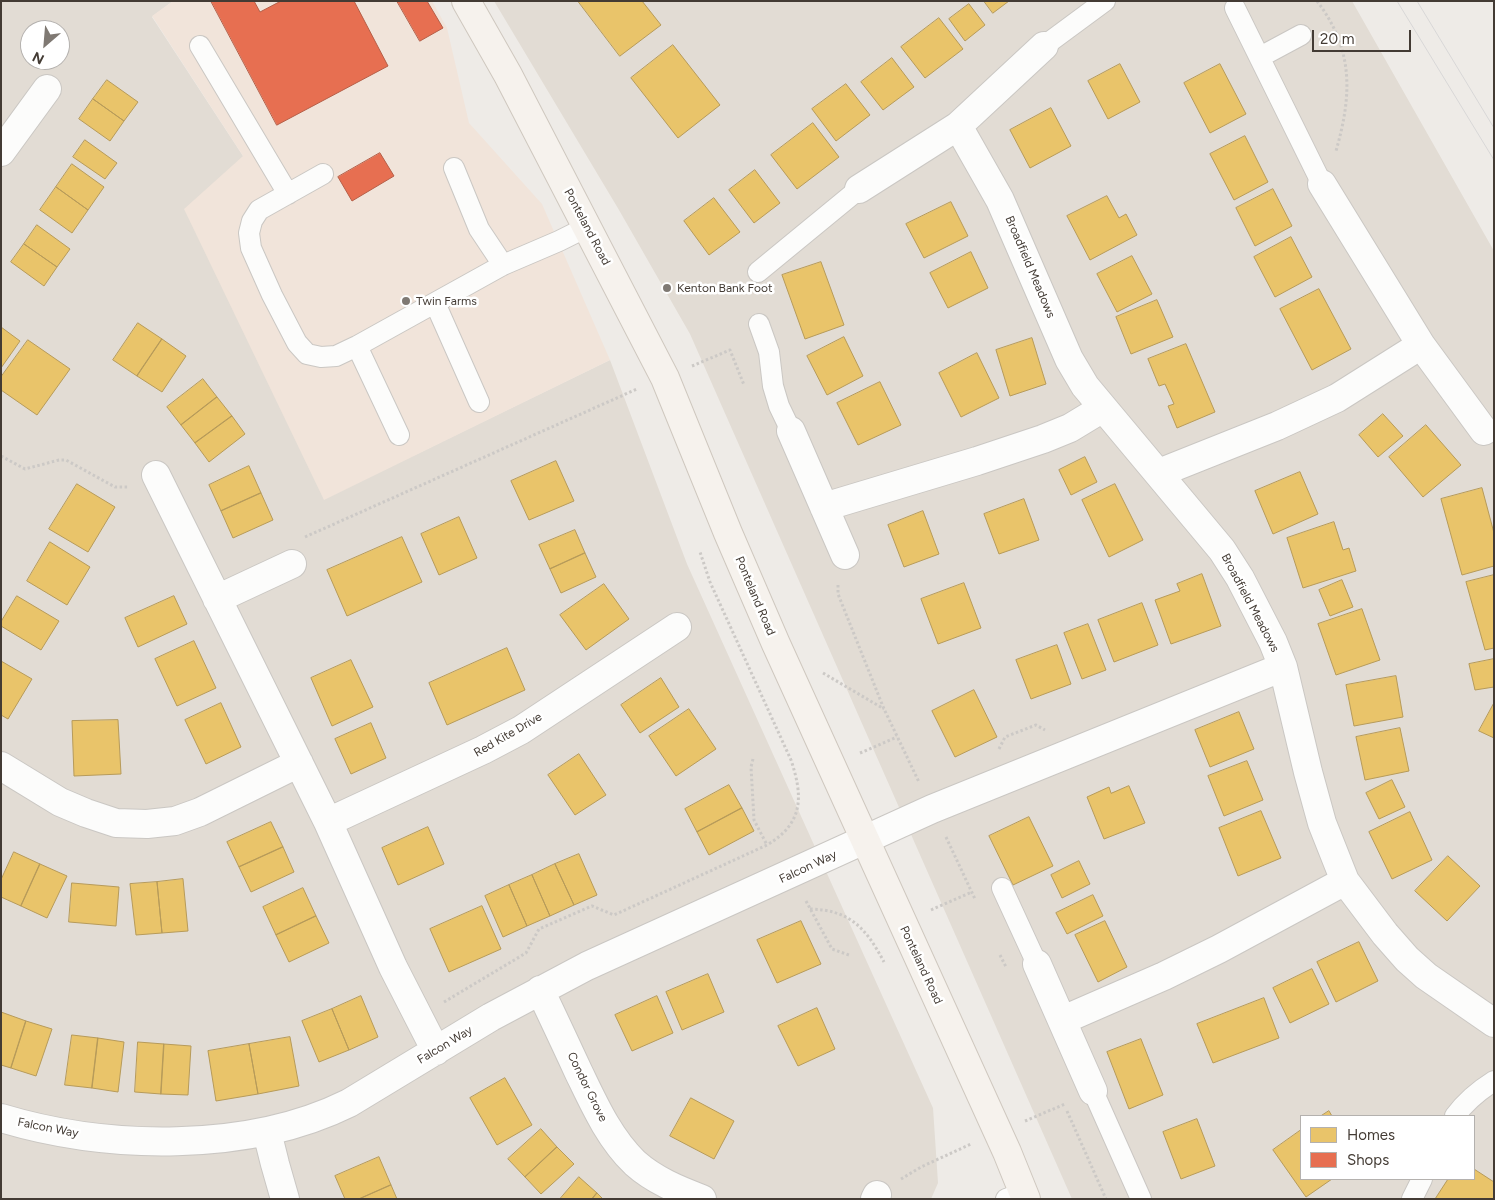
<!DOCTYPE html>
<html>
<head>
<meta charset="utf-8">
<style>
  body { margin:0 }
  #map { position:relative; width:1495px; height:1200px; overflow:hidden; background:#eeebe7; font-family:Figtree,sans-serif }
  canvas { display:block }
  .frame { position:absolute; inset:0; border:2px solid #433b34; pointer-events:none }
  .legend { position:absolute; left:1300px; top:1115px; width:175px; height:65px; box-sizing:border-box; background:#fff; border:1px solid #b4b1ae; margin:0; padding:6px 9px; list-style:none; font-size:15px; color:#433b34 }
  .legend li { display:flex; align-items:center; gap:10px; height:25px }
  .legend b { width:25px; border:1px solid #b4b1ae }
  .north { position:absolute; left:20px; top:20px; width:50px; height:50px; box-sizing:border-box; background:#fff; border:1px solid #b4b1ae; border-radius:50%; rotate:207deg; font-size:14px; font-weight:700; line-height:20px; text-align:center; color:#433b34 }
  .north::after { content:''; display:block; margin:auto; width:18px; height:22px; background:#7f7973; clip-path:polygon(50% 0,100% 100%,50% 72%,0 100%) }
  .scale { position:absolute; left:1312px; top:30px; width:99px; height:22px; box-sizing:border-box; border:2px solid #433b34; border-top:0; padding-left:6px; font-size:15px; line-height:18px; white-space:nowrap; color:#433b34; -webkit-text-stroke:4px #fff; paint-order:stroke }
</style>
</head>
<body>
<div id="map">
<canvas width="1495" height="1200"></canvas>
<div class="frame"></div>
<ul class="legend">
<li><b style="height:14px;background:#e9c46a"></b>Homes</li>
<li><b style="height:14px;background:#e76f51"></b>Shops</li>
</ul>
<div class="north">N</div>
<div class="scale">20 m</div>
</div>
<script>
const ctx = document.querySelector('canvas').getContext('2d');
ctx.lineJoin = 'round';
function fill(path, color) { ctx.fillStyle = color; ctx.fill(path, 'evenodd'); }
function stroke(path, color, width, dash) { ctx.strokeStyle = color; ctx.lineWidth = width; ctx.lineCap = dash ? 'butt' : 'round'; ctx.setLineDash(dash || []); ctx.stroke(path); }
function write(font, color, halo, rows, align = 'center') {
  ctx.font = font + ' Figtree,sans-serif'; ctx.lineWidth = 5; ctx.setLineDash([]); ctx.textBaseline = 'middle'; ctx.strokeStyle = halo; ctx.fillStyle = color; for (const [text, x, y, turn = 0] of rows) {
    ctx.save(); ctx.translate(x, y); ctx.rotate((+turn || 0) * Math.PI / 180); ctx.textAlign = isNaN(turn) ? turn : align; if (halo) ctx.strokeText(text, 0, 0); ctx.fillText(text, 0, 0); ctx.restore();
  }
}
fill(new Path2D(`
  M1 1H173L152 17 243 156 324 499 610 360 687 564 933 1108 938 1183 931 1199H1ZM30 30H60V60H30Z
  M494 1H1352L1494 251V1199H1072L690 334 619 210ZM1301 1116H1474V1179H1301Z`), '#e2dcd4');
fill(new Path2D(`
  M173 1H432L447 28 469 123 542 204 610 360 324 500 184 209 243 156 152 16Z`), '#f1e4da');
const homes = new Path2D(`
  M578 1H642L661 25 620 56Z
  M984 1H1009L993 13Z
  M969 4 985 25 965 41 949 19Z
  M939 18 963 49 925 78 901 47Z
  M673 45 720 105 678 138 631 78Z
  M892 58 914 87 883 110 861 82Z
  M1120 64 1140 102 1108 119 1088 81Z
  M1220 64 1246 114 1210 133 1184 83Z
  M107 80 138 102 124 121 93 99Z
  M846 84 870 115 836 141 812 109Z
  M93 99 124 121 110 141 79 119Z
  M1051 108 1071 146 1030 168 1010 130Z
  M813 123 839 157 797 189 771 155Z
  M1245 136 1268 182 1234 200 1210 154Z
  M85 140 117 163 105 179 73 157Z
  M72 164 104 187 88 210 56 187Z
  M755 170 780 203 754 223 729 190Z
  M56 187 88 210 72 233 40 210Z
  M1273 189 1292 226 1255 246 1236 208Z
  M1107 196 1119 218 1126 214 1137 235 1090 260 1067 216Z
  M714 198 740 232 709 255 684 221Z
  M951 202 968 236 924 258 906 224Z
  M37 225 70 249 57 267 24 244Z
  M1291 237 1312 277 1275 297 1254 257Z
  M24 244 57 267 44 286 11 262Z
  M971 252 988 288 948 308 930 273Z
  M1132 256 1152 294 1117 312 1097 274Z
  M821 262 844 325 805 339 782 275Z
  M1319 289 1351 349 1312 370 1280 309Z
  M1157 300 1173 337 1131 354 1116 317Z
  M138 323 162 339 137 376 113 360Z
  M1 327 20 341 1 368Z
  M844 337 863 376 827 395 807 356Z
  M1032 338 1046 384 1010 396 996 350Z
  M162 339 186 356 162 392 137 376Z
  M28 340 70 369 37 415 1 390V377Z
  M1186 344 1215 412 1177 428 1168 406 1174 404 1165 384 1159 386 1148 359Z
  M977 353 999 398 961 417 939 373Z
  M203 379 217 397 181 425 167 407Z
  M880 382 901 425 858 445 837 403Z
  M217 397 232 416 195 443 181 425Z
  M1383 414 1403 436 1378 457 1359 435Z
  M232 416 245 434 209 462 195 443Z
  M1426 425 1461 465 1423 497 1389 457Z
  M1085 457 1097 482 1071 495 1059 470Z
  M556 461 574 501 529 520 511 481Z
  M249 466 261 493 221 511 209 485Z
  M1300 472 1318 514 1273 534 1255 491Z
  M77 484 115 507 88 552 49 529Z
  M1115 484 1143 540 1109 557 1082 500Z
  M1482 488 1494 533V566L1462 575 1441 499Z
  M261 493 273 520 233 538 221 511Z
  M1024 499 1039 540 999 554 984 514Z
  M923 511 939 554 904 567 888 525Z
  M459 517 477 558 439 575 421 534Z
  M1334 522 1343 550 1349 548 1356 571 1303 588 1287 538Z
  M575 530 585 553 550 569 539 545Z
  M402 537 422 582 347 616 327 570Z
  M50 542 90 567 67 605 27 581Z
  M585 553 596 577 561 593 550 569Z
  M1202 574 1221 626 1171 644 1155 600 1180 591 1177 584Z
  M1494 575V648L1485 650 1466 582Z
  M1342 580 1353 607 1330 616 1319 590Z
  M964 583 981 628 938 644 921 599Z
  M604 584 629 619 586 650 560 615Z
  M17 596 59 621 41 650 1 626V622Z
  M174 596 187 624 138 647 125 618Z
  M1142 603 1158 645 1114 662 1098 620Z
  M1362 609 1380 660 1336 675 1318 624Z
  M1088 624 1106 670 1082 679 1064 633Z
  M194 641 216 688 177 706 155 659Z
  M1057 645 1071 684 1031 699 1016 660Z
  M507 648 525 690 447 725 429 683Z
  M1494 659V687L1475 690 1469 664Z
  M351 660 373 707 332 726 311 678Z
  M1 661 32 679 8 719 1 715Z
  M1396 676 1403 717 1354 726 1346 685Z
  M661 678 679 707 640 733 621 705Z
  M974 690 997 737 955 757 932 711Z
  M221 703 241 747 206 764 185 720Z
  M1494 703V738L1479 731Z
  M689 709 716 749 676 776 649 736Z
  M1239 712 1254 749 1210 767 1195 730Z
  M118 720 121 774 74 776 72 721Z
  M371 723 386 758 351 774 335 739Z
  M1400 728 1409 771 1365 780 1356 737Z
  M579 754 606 795 575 815 548 775Z
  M1247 761 1263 800 1224 816 1208 776Z
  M1392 780 1405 807 1379 819 1366 793Z
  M729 785 742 808 697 832 685 809Z
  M1129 786 1145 823 1104 839 1087 797 1109 787 1111 793Z
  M742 808 754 831 709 855 697 832Z
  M1261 811 1281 858 1238 876 1219 828Z
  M1410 812 1432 860 1392 879 1369 832Z
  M1029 817 1053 866 1013 885 989 836Z
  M271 822 283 847 239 867 227 842Z
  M428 827 444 864 398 885 382 848Z
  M283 847 294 872 251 892 239 867Z
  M14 852 40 864 21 906 1 897V880Z
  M579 854 597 895 574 905 555 864Z
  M1448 856 1480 886 1447 921 1415 891Z
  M1079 861 1090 884 1062 898 1051 875Z
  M40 864 67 876 47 918 21 906Z
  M555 864 574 905 550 916 532 875Z
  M532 875 550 916 527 926 509 885Z
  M183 879 188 931 162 933 157 882Z
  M157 882 162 933 136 935 130 884Z
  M72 883 119 887 116 926 69 922Z
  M509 885 527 926 503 937 485 896Z
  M303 888 316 916 276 935 263 907Z
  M1093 895 1103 916 1067 934 1056 913Z
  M482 906 501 949 449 972 430 929Z
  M316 916 329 943 289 962 276 935Z
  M801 921 821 964 777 983 757 940Z
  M1105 921 1127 967 1098 982 1075 935Z
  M1359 942 1378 981 1336 1002 1317 962Z
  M1312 969 1329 1004 1290 1023 1273 988Z
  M708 974 724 1012 682 1030 666 992Z
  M361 996 378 1037 349 1050 332 1009Z
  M657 996 673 1033 632 1051 615 1015Z
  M1264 998 1279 1038 1213 1063 1197 1024Z
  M817 1008 835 1049 798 1066 778 1026Z
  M332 1009 349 1050 319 1062 302 1021Z
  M1 1012 26 1021 11 1068 1 1065Z
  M26 1021 52 1029 36 1076 11 1068Z
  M72 1035 98 1038 92 1088 65 1085Z
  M290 1037 299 1086 258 1094 249 1044Z
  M98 1038 124 1042 118 1092 92 1088Z
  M1141 1039 1163 1095 1129 1109 1107 1052Z
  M138 1042 164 1044 161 1094 135 1092Z
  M164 1044 191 1046 188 1095 161 1094Z
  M249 1044 258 1094 216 1101 208 1051Z
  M505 1078 532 1125 497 1145 470 1098Z
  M691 1098 734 1121 714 1159 670 1136Z
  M1329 1111 1332 1116H1321Z
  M1197 1119 1215 1166 1181 1179 1163 1132Z
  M541 1129 557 1147 525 1177 508 1159Z
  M1301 1130V1179H1332L1306 1197 1273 1150Z
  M557 1147 574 1164 541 1194 525 1177Z
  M379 1157 391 1185 359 1199H345L335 1176Z
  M1474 1169 1494 1182V1199H1435L1448 1179H1474Z
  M579 1177 597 1193 592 1199H560Z
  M391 1185 397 1199H359Z
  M597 1193 603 1199H592Z`);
fill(homes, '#e9c46a');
stroke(homes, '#b79b5a', 1);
const shops = new Path2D(`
  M211 1H254L260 12 281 1H354L388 66 277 125Z
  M397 1H427L443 28 420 41Z
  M380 153 394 176 352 201 338 177Z`);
fill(shops, '#e76f51');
stroke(shops, '#b65f48', 1);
const service = new Path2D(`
  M1235 8 1322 184
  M200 46 288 194
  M1044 46 1105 1
  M1260 57 1301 35
  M454 168 479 229 503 265
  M323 174 259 210 252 221 249 233 251 248 272 295 297 343 307 354 321 357 336 356 357 346 503 265 559 241 587 227
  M758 272 859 189
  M435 303 479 402
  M759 324 769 352 773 386 779 406 791 431
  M357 346 399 435
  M1002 888 1037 964
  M1093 1091 1141 1199
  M1455 1116C1466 1101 1478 1091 1494 1081
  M1006 1199 1023 1193
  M1412 1199 1422 1179`);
const minor = new Path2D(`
  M958 126 1000 200 1069 359 1085 386 1222 550 1240 578 1273 642 1283 667 1308 772 1322 823 1345 881 1385 934 1407 959 1426 976 1494 1023
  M1 152 47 89
  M1322 184 1421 345 1484 431
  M859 189 958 126 1044 46
  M791 431 845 555
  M1159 473 1277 426 1337 398 1421 345
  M156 475 328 822 393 967 436 1051
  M824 507 977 461 1043 439 1070 428 1103 408
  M217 599 292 564
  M1 766 60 802 86 813 116 823 147 824 175 821 200 812 299 763
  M328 822 483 750 521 730 677 627
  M1037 964 1093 1091
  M540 990C553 1017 566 1045 579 1073 594 1104 609 1138 635 1163 654 1180 678 1190 702 1199
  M1063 1020 1164 976 1219 949 1345 881
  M1 1118C107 1150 248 1153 349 1103L491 1017 587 966 932 809 1283 667
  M267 1132 275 1164 285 1199
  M875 1199 877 1195`);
const secondary = new Path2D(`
  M466 1 508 75 665 378 728 533 776 644 1007 1152 1026 1199`);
stroke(service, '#cac7c3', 22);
stroke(minor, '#cac7c3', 30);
stroke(secondary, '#cfc8bf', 30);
stroke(new Path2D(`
  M1317 1C1354 50 1352 95 1336 151
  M692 366 730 350 744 385
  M1 456 25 469 59 460H66L115 487H129
  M305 537 637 389
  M838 585V594L884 709 919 782
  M823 673 884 709
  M999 749 1005 737 1036 725 1045 730
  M860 753 897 737
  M753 759 751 767 754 820 767 845
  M946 837 975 899
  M806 901 832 949 849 955
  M810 909C850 910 866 928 884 962
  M931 910 972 892
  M1000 955 1006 967
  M444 1002 526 953 539 929 592 906 614 915 767 845C804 823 803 796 791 760L710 582 700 552
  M1067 1111 1106 1199
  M1025 1121 1065 1104
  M901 1179 921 1167 971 1144`), '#ccc9c6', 3, [2.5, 2.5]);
stroke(service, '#fcfcfb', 20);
stroke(minor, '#fcfcfb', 28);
stroke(secondary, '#f6f2ed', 28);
stroke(new Path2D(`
  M1397 1 1494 160
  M1417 1 1494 128`), '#d8d7d7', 1);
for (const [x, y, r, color] of [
  [667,288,5,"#7f7973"],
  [406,301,5,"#7f7973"]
]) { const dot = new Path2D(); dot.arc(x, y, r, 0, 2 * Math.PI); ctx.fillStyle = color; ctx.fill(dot); stroke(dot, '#fff', 2); }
write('12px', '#433b34', '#fff', [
  ["Ponteland Road",587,227,62],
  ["Broadfield Meadows",1030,267,67],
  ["Ponteland Road",755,596,67],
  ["Broadfield Meadows",1250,603,62],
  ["Red Kite Drive",508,735,-30],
  ["Falcon Way",808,867,-25],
  ["Ponteland Road",921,965,65],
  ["Falcon Way",445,1045,-31],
  ["Condor Grove",587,1087,64],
  ["Falcon Way",48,1128,11]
]);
write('12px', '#433b34', '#fff', [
  ["Kenton Bank Foot",677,288],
  ["Twin Farms",416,301]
], 'left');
</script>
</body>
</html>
